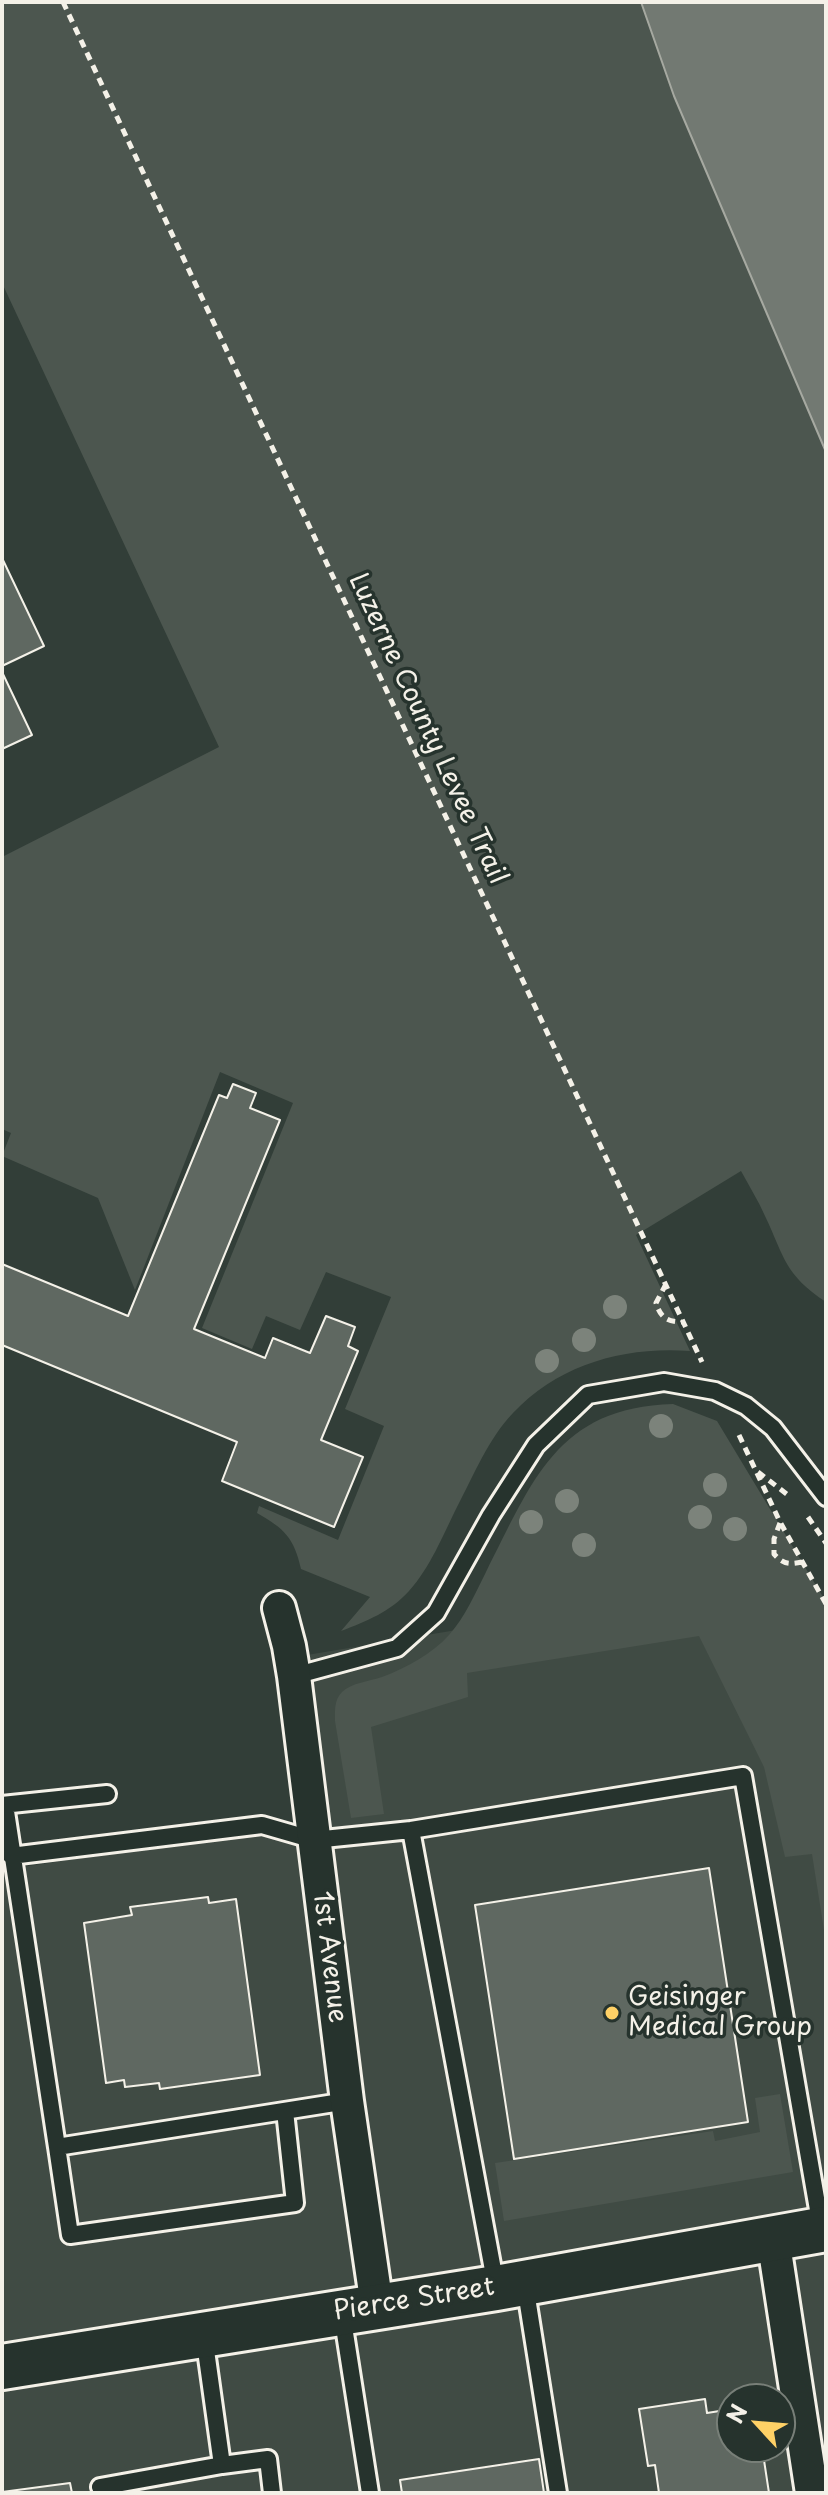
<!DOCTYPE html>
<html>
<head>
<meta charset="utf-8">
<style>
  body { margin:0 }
  #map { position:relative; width:828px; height:2495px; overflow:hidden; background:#323e38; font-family:"Playpen Sans",sans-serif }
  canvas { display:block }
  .frame { position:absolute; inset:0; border:4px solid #f4f1e8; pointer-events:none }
  .north { position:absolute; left:716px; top:2383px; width:80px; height:80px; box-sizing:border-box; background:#26332d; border:2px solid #787f78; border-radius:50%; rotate:296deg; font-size:22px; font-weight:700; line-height:32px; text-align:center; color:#f4f1e8 }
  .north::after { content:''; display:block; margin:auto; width:28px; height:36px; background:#ffd166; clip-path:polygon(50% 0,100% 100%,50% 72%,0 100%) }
</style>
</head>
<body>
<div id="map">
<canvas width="828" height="2495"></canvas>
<div class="frame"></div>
<div class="north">N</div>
</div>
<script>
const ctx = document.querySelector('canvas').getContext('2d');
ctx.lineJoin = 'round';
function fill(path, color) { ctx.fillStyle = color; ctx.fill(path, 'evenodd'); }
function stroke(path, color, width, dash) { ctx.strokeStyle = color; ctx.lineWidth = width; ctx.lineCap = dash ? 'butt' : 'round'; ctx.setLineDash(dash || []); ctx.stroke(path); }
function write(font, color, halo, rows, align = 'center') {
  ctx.font = font + ' "Playpen Sans",sans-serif'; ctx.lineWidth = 7; ctx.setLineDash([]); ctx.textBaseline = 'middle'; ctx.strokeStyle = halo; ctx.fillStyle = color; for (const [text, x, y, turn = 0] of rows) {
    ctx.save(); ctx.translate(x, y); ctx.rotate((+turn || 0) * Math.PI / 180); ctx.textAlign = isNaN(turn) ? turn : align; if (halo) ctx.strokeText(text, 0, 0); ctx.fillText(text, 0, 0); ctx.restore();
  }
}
fill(new Path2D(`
  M678 1593 826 1875V2493H2V1870L262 1831 302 1821 283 1659ZM732 2399H780V2447H732Z`), '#404b44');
fill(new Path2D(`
  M2 2H641L674 96 826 452V1302C784 1274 785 1258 765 1216 758 1200 749 1186 741 1171L636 1235 690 1351C625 1346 559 1364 513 1413 488 1439 474 1475 457 1507 443 1535 430 1568 409 1591 390 1612 367 1621 341 1631L370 1597 301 1569C294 1538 285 1529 257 1513L259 1506 338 1540 384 1426 345 1409 391 1297 326 1272 300 1330 266 1316 252 1349 202 1328 293 1103 220 1072 135 1290 98 1198 2 1156 11 1133 2 1129V857L219 747 2 283Z
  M673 1404 717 1421 826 1602V1943L812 1854 785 1857 764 1767 699 1636 467 1673 468 1697 371 1727 384 1814 351 1818 335 1721C335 1711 334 1700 342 1692 351 1683 370 1681 382 1677 406 1668 432 1654 449 1635 465 1617 475 1594 486 1572 532 1482 557 1407 673 1404Z
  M780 2094 793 2172 504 2221 495 2163 713 2131 715 2141 760 2132 755 2098Z`), '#4c564f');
const water = new Path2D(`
  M641 2H826V452L674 96Z`);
fill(water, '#727972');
stroke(water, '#a6a9a1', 2);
const building = new Path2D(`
  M2 558 44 646 2 666Z
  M2 672 32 735 2 749Z
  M233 1084 256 1093 250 1108 280 1120 194 1329 265 1358 273 1338 310 1353 326 1316 355 1327 348 1346 358 1351 321 1440 363 1457 334 1527 222 1481 237 1442 2 1345V1264L128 1316 219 1095 227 1098Z
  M709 1868 748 2122 514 2159 475 1905Z
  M208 1897 209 1903 236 1899 260 2075 160 2089 159 2083 125 2087 124 2080 106 2083 84 1923 132 1915 130 1907Z
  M705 2399 707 2413 732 2409V2447H762L769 2493H659L655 2465 648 2466 639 2409Z
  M539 2459 544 2493H402L400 2480Z
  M70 2483 72 2493H2V2492Z`);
fill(building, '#5f6861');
stroke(building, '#f4f1e8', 2);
const lane = new Path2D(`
  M294 1676 397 1648 436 1613 491 1515 536 1445 588 1395 664 1382 715 1391 746 1406 773 1428 826 1497
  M2 1805 107 1794
  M5 1805 57 2147
  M411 1830 496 2286
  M11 1856 262 1825 314 1840 411 1830 743 1776 821 2227
  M285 2111 295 2203 70 2235 57 2147 347 2101
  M525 2285 558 2493
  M342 2314 370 2493
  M222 2465 268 2459 272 2493
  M100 2487 222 2465 204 2336`);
const street = new Path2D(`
  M279 1608 289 1646 294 1676 347 2101 377 2306
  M773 2238 812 2493`);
const primary = new Path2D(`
  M2 2367 496 2288 826 2229`);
stroke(lane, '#f4f1e8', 22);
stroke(street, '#f4f1e8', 38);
stroke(primary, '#f4f1e8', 50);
stroke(new Path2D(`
  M63 2 702 1362
  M666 1284 656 1303C661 1319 668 1322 684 1322
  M739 1435 780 1522 826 1604
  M758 1472 788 1495
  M808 1517 826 1543
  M780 1523 774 1539V1554C783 1564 788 1565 802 1562`), '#f4f1e8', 5, [8, 6]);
stroke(lane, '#26332d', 16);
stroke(street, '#26332d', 32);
stroke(primary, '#26332d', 44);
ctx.fillStyle = '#7c837b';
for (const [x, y] of [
  [615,1307],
  [584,1340],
  [547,1361],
  [661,1426],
  [715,1485],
  [567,1501],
  [700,1517],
  [531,1522],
  [735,1529],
  [584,1545]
]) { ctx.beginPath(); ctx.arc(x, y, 12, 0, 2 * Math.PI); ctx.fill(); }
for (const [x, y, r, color] of [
  [612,2013,8,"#ffd166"]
]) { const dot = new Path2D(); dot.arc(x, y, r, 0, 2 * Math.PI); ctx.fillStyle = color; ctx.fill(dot); stroke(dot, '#26332d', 3); }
write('26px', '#f4f1e8', '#26332d', [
  ["Luzerne County Levee Trail",427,729,65],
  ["1st Avenue",329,1957,83],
  ["Pierce Street",414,2300,-9]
]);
write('26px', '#f4f1e8', '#26332d', [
  ["Geisinger",628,1998],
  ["Medical Group",628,2028]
], 'left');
</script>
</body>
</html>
